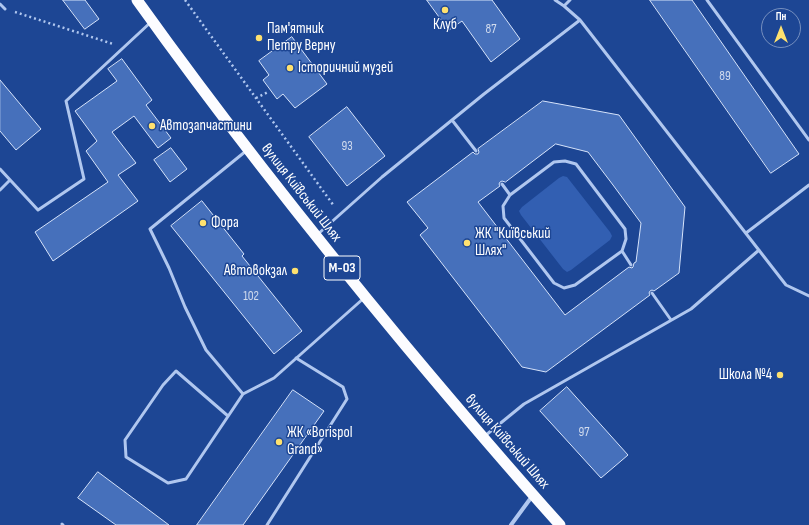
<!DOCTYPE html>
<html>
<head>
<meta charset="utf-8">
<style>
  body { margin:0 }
  #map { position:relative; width:809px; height:525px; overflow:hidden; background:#1d4694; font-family:"Sofia Sans Condensed",sans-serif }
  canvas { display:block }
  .north { position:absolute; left:761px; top:8px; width:40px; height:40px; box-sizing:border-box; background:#1d4694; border:1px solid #7790bf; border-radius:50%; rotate:0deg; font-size:11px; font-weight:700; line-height:16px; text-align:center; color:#fff }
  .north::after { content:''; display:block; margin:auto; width:14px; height:18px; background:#fee16f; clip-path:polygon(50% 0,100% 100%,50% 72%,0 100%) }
</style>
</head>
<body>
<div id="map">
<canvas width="809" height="525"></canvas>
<div class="north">Пн</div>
</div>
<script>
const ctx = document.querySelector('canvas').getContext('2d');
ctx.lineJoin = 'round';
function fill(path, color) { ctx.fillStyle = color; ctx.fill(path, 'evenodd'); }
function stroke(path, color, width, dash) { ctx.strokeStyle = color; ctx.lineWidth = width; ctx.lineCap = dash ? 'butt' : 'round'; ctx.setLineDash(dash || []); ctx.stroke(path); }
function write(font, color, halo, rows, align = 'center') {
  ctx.font = font + ' "Sofia Sans Condensed",sans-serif'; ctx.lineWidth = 3; ctx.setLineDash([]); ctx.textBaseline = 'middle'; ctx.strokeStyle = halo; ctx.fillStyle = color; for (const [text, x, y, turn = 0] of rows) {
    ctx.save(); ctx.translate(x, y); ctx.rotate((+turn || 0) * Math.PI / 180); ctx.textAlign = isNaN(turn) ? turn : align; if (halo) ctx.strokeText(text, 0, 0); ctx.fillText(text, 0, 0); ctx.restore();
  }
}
fill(new Path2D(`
  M563 176 567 177 610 232 612 236 610 240 571 270 567 272 563 269 521 215 519 211 522 207 559 178Z`), '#325fb2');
const building = new Path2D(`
  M63 0H85L99 19 85 29Z
  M427 0H492L520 39 491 62 462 21 449 30Z
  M650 0H692L799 154 771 173Z
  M292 37 327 84 295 108 283 94 277 99 263 80 269 75 259 61Z
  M122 59 152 100 146 105 171 138 158 148 134 116 112 132 136 163 118 175 138 201 53 261 35 232 108 182 86 151 97 141 75 111 117 81 108 69Z
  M0 80 41 129 16 150 0 131Z
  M543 101 619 115 685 207 679 273 654 291 652 290 650 291 649 293 650 295 546 372 522 367 420 235 428 228 407 202 473 152 475 154H478L479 152 478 149ZM556 144 588 152 613 185 641 223 636 262 634 263 633 267 632 268 629 267 565 315 478 202 500 186 499 184 500 182 502 181 505 182Z
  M347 107 385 156 347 186 309 137Z
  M171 148 187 169 170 182 154 160Z
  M202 201 244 254 242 256 302 331 274 354 171 226Z
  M567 387 628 455 601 478 540 411Z
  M293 390 324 411 243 525H197Z
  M98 472 169 525H116L78 498Z`);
fill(building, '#4670bb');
stroke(building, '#d6e3fa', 1);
stroke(new Path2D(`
  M185 0 334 206
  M15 12 113 44
  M256 98 268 92`), '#b0c7ef', 2.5, [2, 3]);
stroke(new Path2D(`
  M555 0 564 6 580 20 786 285 809 296
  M707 0 809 140
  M0 4 5 9
  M564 6 570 0
  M452 120 476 151
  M246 151 150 229 169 268 185 307 206 350 243 394 274 378 364 298
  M565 161 576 164 625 229 626 239 622 251 575 285 564 288 554 283 504 218 503 206 510 195 554 162Z
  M0 169 38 210 84 179 66 101 151 22
  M502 184 510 195
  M0 190 10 180
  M746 233 809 185
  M318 234 382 177 484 94 580 20
  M622 251 631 265
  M652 293 671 320
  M228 416 176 371 163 385 125 440 126 457 168 483 186 479 243 394
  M486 435 524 404 691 309 759 250
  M62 524 63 525
  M267 525 347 399 343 387 296 358`), '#b0c7ef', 3);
stroke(new Path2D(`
  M511 525 533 495`), '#b0c7ef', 4);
stroke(new Path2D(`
  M137 0C222 119 312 233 405 345 456 406 507 466 560 525`), '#fcfcff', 11);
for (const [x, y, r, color] of [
  [445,10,4,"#fee16f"],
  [259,38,4,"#fee16f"],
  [290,68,4,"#fee16f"],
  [152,126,4,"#fee16f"],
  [203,223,4,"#fee16f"],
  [467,243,4,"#fee16f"],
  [295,271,4,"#fee16f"],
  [780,375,4,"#fee16f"],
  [279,442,4,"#fee16f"]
]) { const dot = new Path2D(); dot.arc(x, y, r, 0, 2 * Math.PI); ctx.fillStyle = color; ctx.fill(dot); stroke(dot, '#1d4694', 1.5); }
write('13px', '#d1dbee', null, [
  ["87",491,30],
  ["89",725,77],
  ["93",347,147],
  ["102",251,297],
  ["97",584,433]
]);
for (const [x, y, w] of [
  [342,268,36]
]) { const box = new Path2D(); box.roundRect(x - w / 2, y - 12, w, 24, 3); ctx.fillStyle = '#1d4694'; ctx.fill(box); stroke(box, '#fff', 1); }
write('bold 14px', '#fff', null, [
  ["М-03",342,268]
]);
write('15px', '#fff', '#1d4694', [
  ["Клуб",445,25,"center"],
  ["Пам'ятник",267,29],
  ["Петру Верну",267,46],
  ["Історичний музей",298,68],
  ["Автозапчастини",160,126],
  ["Фора",211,223],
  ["ЖК \"Київський",475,234],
  ["Шлях\"",475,251],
  ["Автовокзал",287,271,"right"],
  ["Школа №4",772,375,"right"],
  ["ЖК «Borispol",287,433],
  ["Grand»",287,450]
], 'left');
write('15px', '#fff', '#1d4694', [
  ["вулиця Київський Шлях",301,193,52],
  ["вулиця Київський Шлях",507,442,49]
]);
</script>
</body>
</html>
